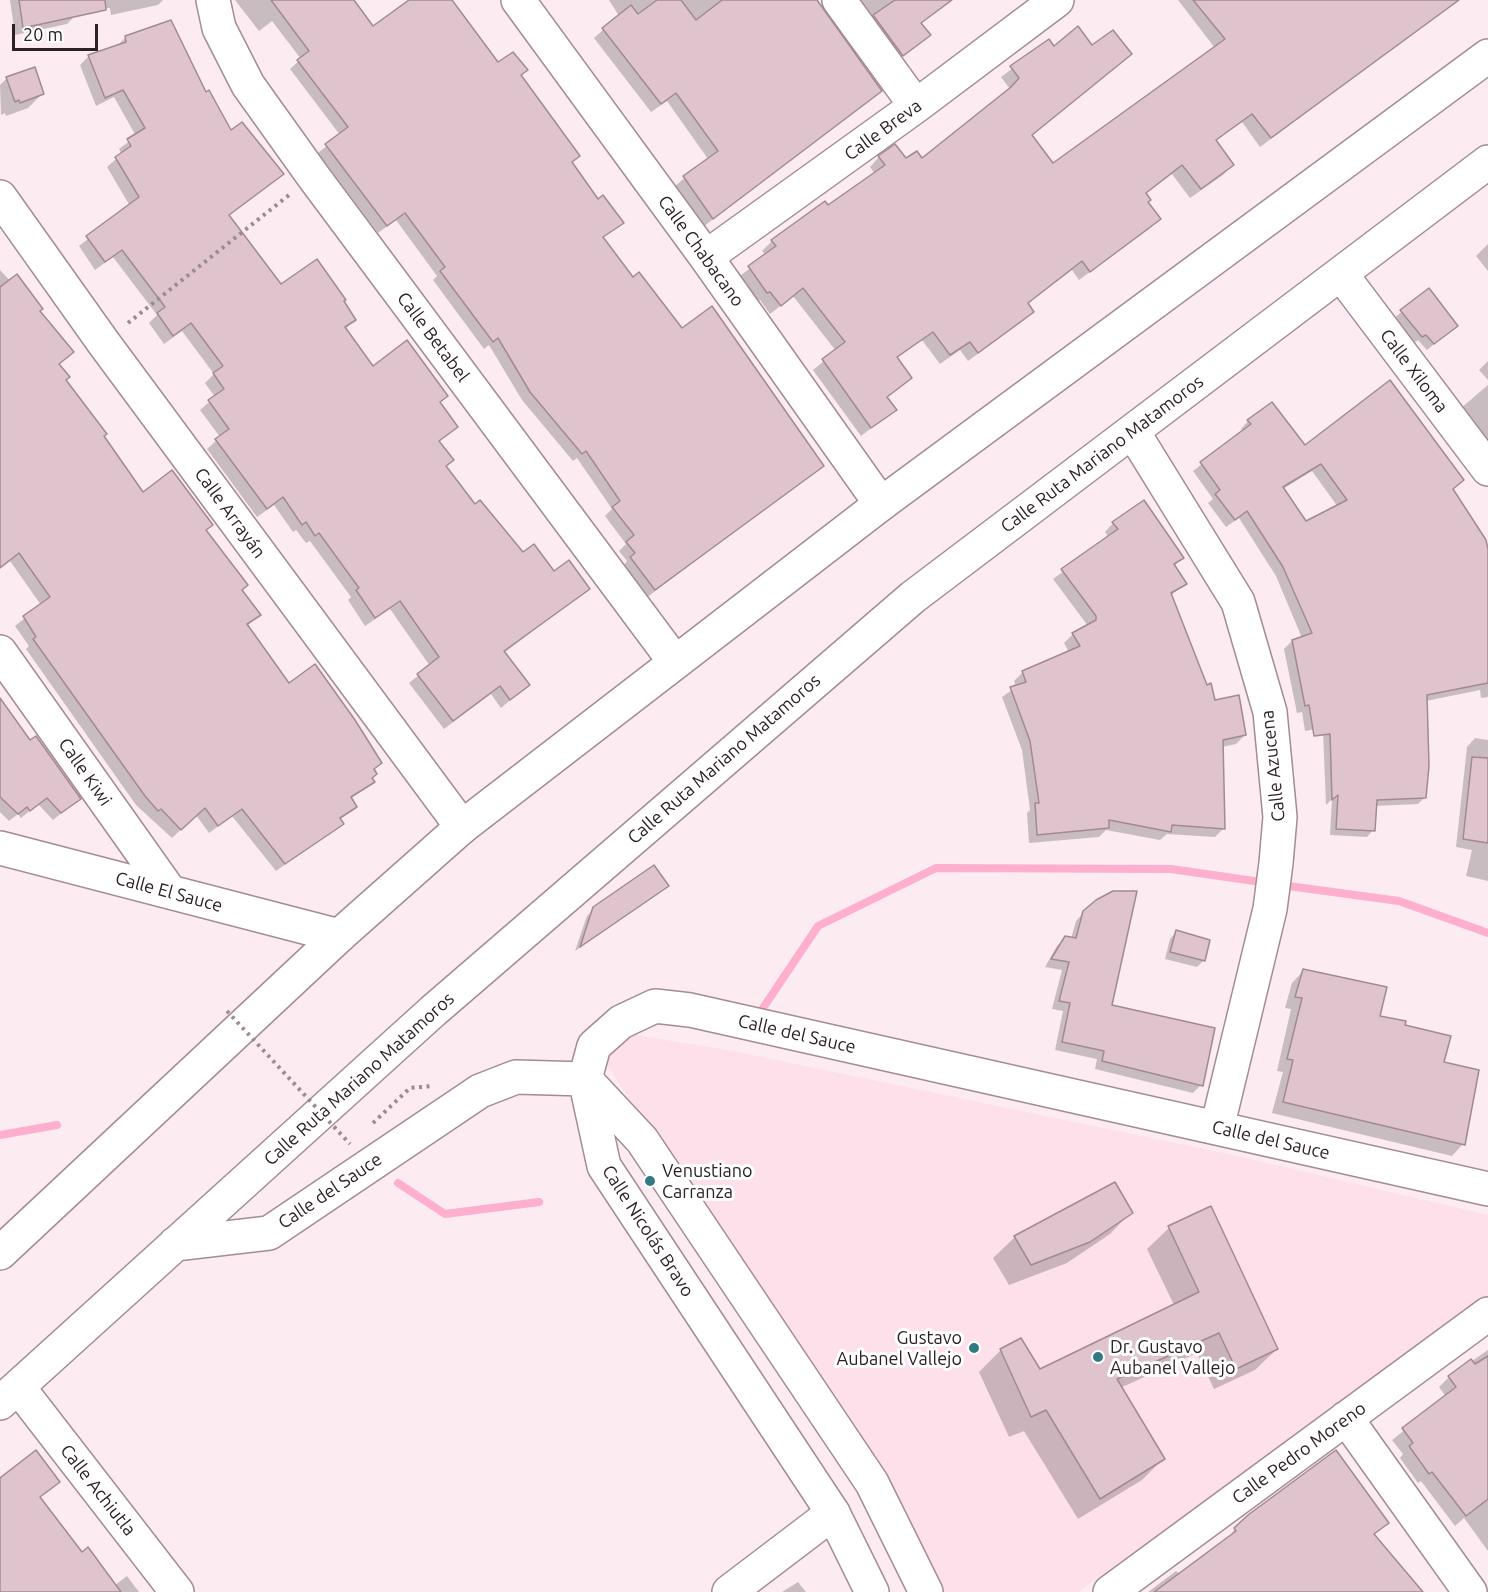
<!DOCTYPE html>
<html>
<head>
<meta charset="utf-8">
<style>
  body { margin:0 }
  #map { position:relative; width:1488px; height:1592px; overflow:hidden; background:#fcebf1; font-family:Ubuntu,sans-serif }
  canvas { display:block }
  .scale { position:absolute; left:12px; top:24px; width:86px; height:27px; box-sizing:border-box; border:3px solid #2c2225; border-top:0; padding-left:8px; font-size:18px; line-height:21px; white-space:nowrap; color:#2c2225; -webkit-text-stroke:4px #fff; paint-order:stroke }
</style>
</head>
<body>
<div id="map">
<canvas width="1488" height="1592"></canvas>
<div class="scale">20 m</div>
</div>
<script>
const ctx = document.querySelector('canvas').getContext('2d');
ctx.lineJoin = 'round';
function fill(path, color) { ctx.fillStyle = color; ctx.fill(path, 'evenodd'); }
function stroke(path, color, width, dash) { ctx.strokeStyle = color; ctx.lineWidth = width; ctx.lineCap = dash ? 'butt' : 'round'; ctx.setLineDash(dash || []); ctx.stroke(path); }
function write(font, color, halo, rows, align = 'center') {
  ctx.font = font + ' Ubuntu,sans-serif'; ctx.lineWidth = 6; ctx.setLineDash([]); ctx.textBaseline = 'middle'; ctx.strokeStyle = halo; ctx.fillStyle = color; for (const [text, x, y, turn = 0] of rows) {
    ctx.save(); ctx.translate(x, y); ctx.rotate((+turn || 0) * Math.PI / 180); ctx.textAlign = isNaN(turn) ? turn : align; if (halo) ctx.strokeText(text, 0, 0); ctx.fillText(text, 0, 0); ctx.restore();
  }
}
fill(new Path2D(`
  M635 1035 733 1051 1233 1155 1488 1215V1294L1319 1421 1078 1592H944L591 1039Z`), '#fde0ea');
fill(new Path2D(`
  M10 0H163L158 5 111 15 110 8 73 10 75 16 67 24 15 35Z
  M235 0H352L372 28 412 0H450L498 64 520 76 570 163 598 201 622 222 603 238 632 279 822 466 646 598 623 566 627 561 619 551 626 544 605 516 612 509 577 458 573 461 522 400 489 345 484 349 433 280 437 276 396 220 378 233 318 153 340 135 290 69 301 59 272 21 259 31Z
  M609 0H796L880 91 703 227 675 186 708 159 667 101 651 112 594 38 619 16Z
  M844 0H946L920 24 929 35 892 64Z
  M1178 0H1433L1441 12 1260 147 1242 122 1215 141 1232 165 1223 175 1190 198 1172 174 1145 194 1146 203 1159 219 1149 229 1079 280 1072 270 1027 304 1033 311 1023 321 968 361 960 350 940 364 922 340 896 359 910 378 886 398 895 410 861 436 813 370 836 351 793 296 770 314 760 300 757 302 739 277 766 255 762 251 772 241 875 174 870 167 879 157 922 160 1010 89 1001 77 1049 41 1053 48 1092 47 1130 54 1031 136 1053 165 1215 48Z
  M126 37 205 94 231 132 282 174 228 216 281 286 342 301 354 320 345 329 372 368 439 403 456 427 438 442 445 467 475 506 522 554 588 589 504 653 528 685 501 708 491 694 444 729 409 683 430 666 390 609 365 626 348 600 351 597 310 541 306 543 296 530 293 532 274 505 257 517 207 449 220 437 200 410 215 397 205 383 214 374 182 331 164 344 149 323 157 315 113 257 95 270 79 246 130 206 107 167 122 154 119 149 136 136 114 97 96 106 80 65 89 56 117 46Z
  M7 78 42 94 28 108 6 116 5 113 1 115 0 85Z
  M1488 244V271L1476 256Z
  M0 270 39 311 65 380 143 494 205 531 259 615 247 626 289 685 380 763 373 770 371 778 373 782 350 799 355 806 339 820 342 824 276 871 232 816 209 833 196 815 172 838 136 805 26 649 29 646 15 626 41 605 10 561 2 567 0 564Z
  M1429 290 1456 326 1427 350 1418 340 1414 343 1394 318Z
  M1488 361V380L1479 370Z
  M1488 385V443L1460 409Z
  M1248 421 1305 447 1451 490 1488 554V697L1481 698 1480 690 1426 701 1425 797 1418 804 1375 806 1373 830 1367 837 1330 835 1332 799 1326 805 1323 731 1327 727 1305 731 1302 712 1297 713 1284 649 1292 641 1302 638 1276 576 1239 518 1226 527 1208 503 1213 499 1193 471 1243 432 1241 429ZM1312 471 1338 507 1306 523 1283 489Z
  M1113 523 1182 558 1174 566 1185 584 1170 596 1206 686 1214 702 1245 735 1236 744 1222 747 1224 828 1215 837 1167 834 1160 840 1106 830 1099 837 1029 843 1027 813 1030 810 1022 750 1002 697 1016 687 1014 681 1023 672 1069 652 1064 643 1073 634 1088 626 1053 579 1109 538 1105 532Z
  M0 701 30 742 79 799 53 820 38 804 21 818 18 814 9 821 0 812Z
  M1475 738 1488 740V881L1466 876 1472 850 1456 847 1467 747Z
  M667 885 661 892 575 951 587 916 594 909Z
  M1084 912 1110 1006 1201 1085 1193 1093 1095 1069 1097 1059 1055 1050 1063 1011 1052 1009 1062 970 1045 967 1057 946 1066 938 1071 939 1076 921Z
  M1176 932 1204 960 1197 967 1165 959 1170 939Z
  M1303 971 1379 1017 1403 1026 1443 1063 1463 1144 1452 1156 1272 1113 1283 1072 1277 1071 1291 1009 1285 1008 1292 983Z
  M1131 1212 1110 1234 1067 1263 1009 1285 993 1258 1015 1237Z
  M1169 1228 1277 1349 1255 1370 1214 1389 1197 1353 1120 1388 1163 1459 1142 1480 1078 1519 1024 1431 1009 1437 979 1372 1001 1350 1039 1371 1174 1305 1147 1249Z
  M1488 1350V1551L1464 1518 1455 1526 1421 1481 1418 1483 1400 1458 1403 1454 1392 1440 1446 1397 1439 1387 1449 1377Z
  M0 1481 58 1482 39 1498 81 1554 114 1586 127 1576 139 1592H0Z
  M1387 1523 1373 1536 1412 1592H1148L1176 1571 1180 1574 1226 1541 1235 1529Z
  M798 1582 806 1592H782Z`), '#0003');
stroke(new Path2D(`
  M1281 885 1399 901 1488 933
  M763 1008 818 926 936 868 1171 869 1268 883
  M0 1135 57 1125
  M398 1183 445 1214 539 1202`), '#fdafcd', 8);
const building = new Path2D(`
  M19 0H105L106 10 23 28Z
  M271 0H354L373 26 409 0H452L498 62 513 52 528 70 521 75 580 156 572 162 598 199 603 195 624 223 603 237 633 277 639 272 682 328 712 306 824 466 655 590 630 557 635 553 626 542 634 535 612 507 620 501 586 451 582 454 530 392 498 338 493 342 440 271 445 267 405 213 387 226 325 144 348 127 297 60 309 51Z
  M657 0H681L696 20 722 0H817L882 91 713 219 683 176 718 151 676 93 661 104 602 28 631 5 638 14Z
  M895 0H952L921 23 931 35 903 56 873 15Z
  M1193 0H1459L1271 138 1252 114 1216 140 1234 165 1201 189 1182 165 1146 193 1151 200 1148 202 1161 219 1090 272 1082 261 1028 303 1034 312 978 353 970 342 950 355 933 332 897 357 912 378 887 397 897 410 871 428 822 359 845 342 803 288 781 306 770 292 767 293 748 266 776 246 771 240 825 201 828 205 885 165 878 156 895 144 906 158 917 151 922 158 1011 87 1019 78 1010 66 1049 39 1054 46 1078 26 1092 45 1113 30 1132 54 1032 135 1053 163 1225 39Z
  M171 20 206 92 209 90 231 130 242 122 284 174 229 215 281 284 317 259 346 300 344 301 356 320 345 327 373 366 407 340 448 396 440 402 458 427 439 441 454 460 446 466 475 504 480 500 523 552 534 544 554 571 569 560 590 589 504 651 530 685 510 700 500 686 453 721 417 674 439 657 400 601 375 618 356 590 359 588 319 533 315 536 306 522 302 525 283 497 267 509 215 439 229 429 208 400 224 389 213 373 223 366 191 323 173 336 157 313 165 307 122 250 105 262 86 236 139 197 115 157 131 146 127 139 145 128 123 90 105 98 88 55 126 42 125 36Z
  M35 67 44 94 20 103 19 100 15 102 6 77Z
  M17 274 43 309 40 311 74 352 59 364 70 377 66 380 107 434 104 436 143 492 172 470 213 525 206 530 248 585 242 590 261 615 247 624 289 683 315 664 355 720 382 763 374 769 377 774 372 778 375 782 351 797 357 807 340 818 344 824 285 864 242 809 218 826 205 808 181 830 161 809 158 811 145 796 33 639 36 637 23 616 50 597 19 553 0 568V287Z
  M1429 288 1458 326 1434 344 1426 335 1422 337 1400 310Z
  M1390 380 1464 480 1453 489 1486 540 1488 549V683L1427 695 1429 766 1426 798 1377 800 1375 831 1336 829 1338 795 1332 800 1330 734 1314 736 1309 705 1305 706 1292 640 1312 633 1283 567 1247 511 1235 520 1215 494 1220 490 1200 462 1251 424 1247 420 1272 402 1305 445ZM1321 464 1347 500 1306 521 1283 487Z
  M1144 500 1184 558 1174 564 1187 584 1171 593 1207 685 1211 683 1215 700 1239 695 1246 735 1223 740 1225 829 1172 825 1171 832 1109 820V828L1037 835 1035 803H1039L1030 741 1010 687 1026 682 1022 671 1080 646 1072 633 1096 620V616L1061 569 1118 529 1112 522Z
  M0 698 30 740 36 736 81 799 61 813 47 798 30 811 27 807 18 814 0 797Z
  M1472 757 1488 758V843L1463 839Z
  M654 865 669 886 580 947 593 907Z
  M1113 891H1137L1112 1005 1215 1028 1203 1086 1102 1061 1104 1051 1062 1042 1070 1003 1059 1001 1069 962 1051 959 1065 936 1076 938 1083 911 1096 900Z
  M1176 930 1210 940 1205 961 1170 952Z
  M1303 969 1387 987 1380 1016 1406 1021 1405 1025 1451 1036 1444 1062 1479 1070 1465 1145 1283 1102 1293 1060 1287 1059 1302 998 1295 997Z
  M1115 1182 1133 1213 1090 1242 1031 1265 1014 1236Z
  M1211 1206 1278 1349 1236 1369 1219 1333 1117 1379 1165 1459 1100 1499 1046 1410 1031 1417 1000 1349 1021 1338 1040 1369 1199 1292 1168 1226Z
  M1488 1356V1499L1466 1516 1432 1472 1429 1474 1409 1446 1413 1443 1402 1428 1456 1387 1448 1376 1471 1359 1475 1364Z
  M36 1450 60 1482 40 1497 82 1552 88 1547 121 1592H0V1478Z
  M1336 1450 1389 1523 1374 1534 1423 1592H1154L1236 1531 1234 1528 1248 1515Z`);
fill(building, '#dfc4ce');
stroke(building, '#a28992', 1.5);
const minor = new Path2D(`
  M213 0 219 28 248 85 313 176 675 662
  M518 0 706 257 881 504
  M839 0 916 106
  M0 197 103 342 462 827
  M706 257 916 106 1057 0
  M1341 274 1488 469
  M1133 432 1238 602 1270 712 1280 817 1276 863 1270 909 1217 1128
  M0 652 170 892
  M0 848 339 936
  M585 1079 594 1046 621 1022 655 1006 690 1010 1488 1189
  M19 1388 177 1592
  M1346 1418 1470 1592
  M729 1592 833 1513
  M1110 1592 1488 1314`);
const major = new Path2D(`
  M585 1079 642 1140 872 1483 926 1592
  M585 1079 604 1166 833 1513 872 1592
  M175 1244 269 1233 480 1091 516 1077 585 1079
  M0 1253 339 936 462 827 881 504 1488 56
  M0 1403 433 1011 913 597 1488 162`);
stroke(minor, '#a48b94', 36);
stroke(major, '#a48b94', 36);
stroke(new Path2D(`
  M128 323 289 195
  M373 1123 410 1088 432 1086`), '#998c90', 4, [3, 4.5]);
stroke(minor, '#fff', 33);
stroke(major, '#fff', 33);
stroke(new Path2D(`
  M227 1011 350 1144`), '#998c90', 4, [3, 4.5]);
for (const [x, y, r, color] of [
  [650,1181,6,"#327a82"],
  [974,1348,6,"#327a82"],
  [1098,1357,6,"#327a82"]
]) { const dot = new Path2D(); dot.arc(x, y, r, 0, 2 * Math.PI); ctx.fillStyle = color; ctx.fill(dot); stroke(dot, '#fff', 2); }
write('18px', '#2c2225', '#fff', [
  ["Calle Breva",883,130,-36],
  ["Calle Chabacano",701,251,54],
  ["Calle Betabel",433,337,53],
  ["Calle Xiloma",1414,371,53],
  ["Calle Ruta Mariano Matamoros",1102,454,-37],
  ["Calle Arrayán",230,513,54],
  ["Calle Ruta Mariano Matamoros",724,759,-41],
  ["Calle Azucena",1273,766,-96],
  ["Calle Kiwi",85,772,55],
  ["Calle El Sauce",169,892,15],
  ["Calle del Sauce",797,1034,13],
  ["Calle Ruta Mariano Matamoros",359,1079,-42],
  ["Calle del Sauce",1271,1140,13],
  ["Calle del Sauce",330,1191,-34],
  ["Calle Nicolás Bravo",648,1231,57],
  ["Calle Pedro Moreno",1299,1453,-36],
  ["Calle Achiutla",98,1490,52]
]);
write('18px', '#2c2225', '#fff', [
  ["Venustiano",662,1171],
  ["Carranza",662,1192],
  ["Gustavo",962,1338,"right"],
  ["Aubanel Vallejo",962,1359,"right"],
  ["Dr. Gustavo",1110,1347],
  ["Aubanel Vallejo",1110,1368]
], 'left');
</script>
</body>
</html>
